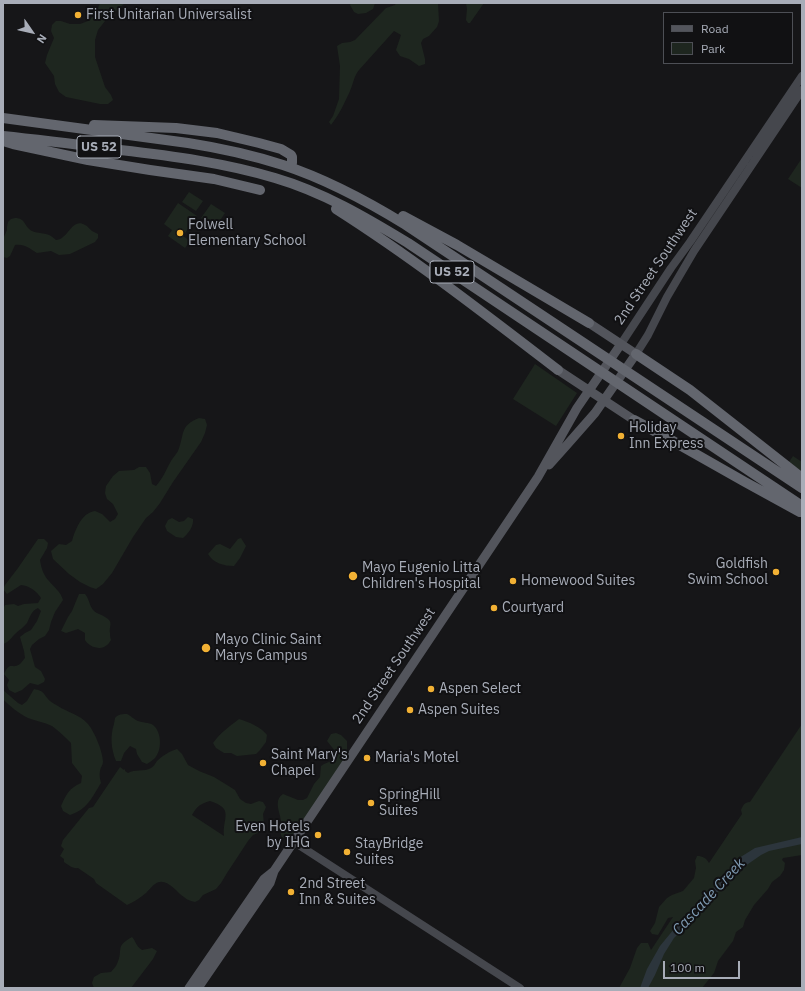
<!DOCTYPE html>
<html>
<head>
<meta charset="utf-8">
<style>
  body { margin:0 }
  #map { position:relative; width:805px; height:991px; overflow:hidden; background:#161618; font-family:"IBM Plex Sans",sans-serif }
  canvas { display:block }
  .frame { position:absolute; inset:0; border:4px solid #a8adb8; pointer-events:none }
  .legend { position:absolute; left:663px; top:12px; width:130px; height:52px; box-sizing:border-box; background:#111113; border:1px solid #4d4f55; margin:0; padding:5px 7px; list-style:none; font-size:12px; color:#a8adb8 }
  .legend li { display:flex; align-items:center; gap:8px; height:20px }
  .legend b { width:20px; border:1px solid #4d4f55 }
  .north { position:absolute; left:12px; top:12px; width:40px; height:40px; -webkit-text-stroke:3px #111113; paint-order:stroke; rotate:124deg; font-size:11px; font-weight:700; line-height:16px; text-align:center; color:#a8adb8 }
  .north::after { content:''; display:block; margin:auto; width:14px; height:18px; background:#a8adb8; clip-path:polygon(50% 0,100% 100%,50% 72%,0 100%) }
  .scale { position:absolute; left:663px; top:961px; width:77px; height:18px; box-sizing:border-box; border:2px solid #a8adb8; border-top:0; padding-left:5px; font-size:12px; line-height:14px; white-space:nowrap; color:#a8adb8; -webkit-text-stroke:3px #111113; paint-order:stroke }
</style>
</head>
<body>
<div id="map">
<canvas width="805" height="991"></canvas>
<div class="frame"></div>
<ul class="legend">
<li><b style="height:5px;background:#53555c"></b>Road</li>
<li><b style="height:11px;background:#1e261f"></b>Park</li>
</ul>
<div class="north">N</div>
<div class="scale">100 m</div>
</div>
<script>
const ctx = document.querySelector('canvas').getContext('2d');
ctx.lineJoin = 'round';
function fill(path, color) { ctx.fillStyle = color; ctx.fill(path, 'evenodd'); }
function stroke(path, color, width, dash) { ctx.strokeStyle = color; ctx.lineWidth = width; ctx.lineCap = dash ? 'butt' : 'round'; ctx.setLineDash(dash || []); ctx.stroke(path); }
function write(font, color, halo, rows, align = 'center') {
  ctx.font = font + ' "IBM Plex Sans",sans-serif'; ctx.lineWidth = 4; ctx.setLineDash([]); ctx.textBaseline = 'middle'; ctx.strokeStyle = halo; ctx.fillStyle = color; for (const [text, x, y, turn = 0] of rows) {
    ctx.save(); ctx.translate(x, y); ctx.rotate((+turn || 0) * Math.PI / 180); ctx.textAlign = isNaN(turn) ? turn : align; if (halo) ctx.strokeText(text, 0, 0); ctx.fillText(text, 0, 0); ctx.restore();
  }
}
fill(new Path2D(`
  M100 3H125L105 21 98 30 95 40V57L105 87 111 95 113 100 108 104H100L66 97 59 92 55 84 54 76 45 63 47 55 54 38 51 31 52 25 56 21H61L70 24H80L88 21 96 14Z
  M351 3H375L373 9 366 13 358 14 354 12 350 5Z
  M396 3H438L439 21 437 27 429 36 423 39 421 43 425 59V64L419 66 409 59 400 56 396 50 401 35 394 31 359 70C353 78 354 82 350 91 345 102 339 115 331 125L329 122 333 116 339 99 340 66 337 46 342 43 350 42 355 40 386 8 395 5Z
  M466 3H484L470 23H468L466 20 467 9Z
  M802 158V188L788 179Z
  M189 192 203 201 196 211 182 202Z
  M178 203 197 216 183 236 190 241 185 248 168 236 172 230 164 224Z
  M211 204 225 213 215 228 201 218Z
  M15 218C26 218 24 227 32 231 42 235 47 231 56 240 68 240 72 217 85 225 88 226 89 229 92 231 94 232 96 233 98 234V238L95 242 70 254 59 255 51 251 37 253C28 248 26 244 15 245L10 256 7 258 3 257V239L7 230V227L8 222 11 219Z
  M535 364 577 393 556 426 513 399Z
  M199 418 205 419 207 425 205 433 201 442 173 482 160 503 153 512 146 518 133 537 112 573 103 584 96 589 90 587 80 582 69 574 53 559 51 551 59 544 66 545 72 541C74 533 80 517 89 513 91 512 93 511 95 511L102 514 110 522 115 519 118 514 113 504 107 499 105 493 106 486 113 476 119 471 134 470 139 467H146L150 473 152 484 156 486C163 478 166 470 171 461 173 458 176 454 178 451 185 434 179 426 199 418Z
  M793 456 802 462V473L789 462Z
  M188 517 193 519C194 526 188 534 183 538L176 537 167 531 165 526 168 520 172 518 179 522 184 521Z
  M241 538 246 546 240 558 234 566C224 566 213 563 208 554L216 545 220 544 230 549 238 539Z
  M38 539H44L48 543 47 548 40 560C41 567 43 574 48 580 54 587 61 592 63 600L55 612 51 622 49 630 45 636 39 639 32 645 30 649 35 667 41 671 45 679 44 682 38 685 30 683 22 690 15 693 9 690 7 685 9 680 4 674C10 660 12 670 20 664 22 662 23 660 25 658L24 651 20 637 25 633 31 630 37 621 41 611 38 608C31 611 30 617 27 623 23 628 19 630 15 634 11 638 9 642 3 644V609L5 605 14 604 18 606 24 604 38 603 41 598C36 590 29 586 21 585L7 594 3 589 5 585 18 568Z
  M79 594H85C90 600 89 606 94 611 97 614 101 614 105 617 114 622 109 625 110 633 110 635 110 637 111 640 111 640 108 645 107 645 101 651 89 647 85 640 85 638 85 635 85 633L78 629 66 633 61 631 68 617 72 611Z
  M34 689C45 691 43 694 50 701 52 703 55 704 58 706 67 712 80 715 87 723 94 730 103 752 103 762 103 765 100 768 100 771 99 775 100 779 101 783 92 797 88 809 70 815L63 811 61 806C66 795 69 788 81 783L82 776 72 763 71 743C65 737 59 731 52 726 44 722 36 721 28 718 21 715 8 705 3 699V690L18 703 22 705 27 701Z
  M127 714C131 716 135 720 138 721 142 723 149 722 153 725 162 732 162 750 155 758 153 760 150 762 147 764L142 762 137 754 136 749 130 746 124 753 121 761H116C111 749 110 736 114 724 114 723 115 719 115 718 118 714 123 714 127 714Z
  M239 719C249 722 261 727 267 735L266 742 260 750 256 754 237 756 231 753H224L216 748 213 743C220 733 230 726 239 719Z
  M802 724V855L783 858 782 860 785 863 784 870 780 876 772 882 768 889 754 905 745 920 743 927 736 932 733 941 718 961 714 973 702 988H619L630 968 637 948 641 943H648L651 950 673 917 668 918 658 935 652 934 650 931 655 923 659 907 667 898 672 895 683 891 694 878 696 868 695 861 697 856C703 856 706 858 709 863L742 814 741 810C743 806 744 802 750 802Z
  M336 733 341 735 347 741V752L346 760 296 832 287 838H283C279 834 281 830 282 826 281 822 281 820 280 816 278 808 275 799 283 794L298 800H303L307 798 314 784 320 777 321 766 324 764 329 762 336 756 335 751 327 741 331 734Z
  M177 749 182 754 188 765 199 771 214 777 227 785 235 790 240 799 246 803 251 804 259 801 263 802 266 807 263 814 264 825 263 829 258 833 253 835 248 841 227 873 221 883 216 889 203 895 199 900 195 902C191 901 187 900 184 897 176 892 166 876 155 884 152 886 149 890 146 893 140 898 134 902 127 905L96 883 94 879 78 868C73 869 68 865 64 862V859L60 856 64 849 61 846 63 840 89 808 93 807 120 767 124 770 125 769V771L128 773C135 769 144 772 151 768 154 766 155 764 157 761 162 756 170 751 177 749ZM210 801C235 809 222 818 224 836L192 815C197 806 200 804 210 801Z
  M132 937C137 943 135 945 142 950L152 948 157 951 153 959 131 988H94L92 983 94 977 101 973 111 972C113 969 116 967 117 964 124 949 114 947 132 937Z`), '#1e261f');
fill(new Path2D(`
  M802 837V844L769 851 761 855 738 871 712 898 698 915 690 922 674 938 664 954 655 975 648 988H640L647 969 660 946 674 929 690 914 707 894 727 875 739 858 755 848Z`), '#2c353c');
stroke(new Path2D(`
  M621 344 671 268 690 242 802 76
  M636 354 648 335 667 297 694 251 802 90
  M294 842 520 988`), '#45474d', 8);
stroke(new Path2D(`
  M558 370 634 420
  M549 465 566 446 595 413 636 354 589 323
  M189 988 264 879 274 871
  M198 988 270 883 274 871 538 477 577 408 621 344`), '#53555c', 9);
stroke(new Path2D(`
  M3 118 188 143C220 148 252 155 283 165 326 179 367 201 406 225L802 488
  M94 125 176 128 217 133 259 143 281 149 291 155 292 157V163
  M3 136C42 140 81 145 120 150 173 156 225 163 275 178 323 192 367 218 408 243L802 506
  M3 141 13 144 88 160 150 170 214 179 260 190
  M336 209C413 258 485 314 558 370
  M403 216 457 245 589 323
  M636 354 690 390 802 478
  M634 420 671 440 745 482 800 512`), '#63666e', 10);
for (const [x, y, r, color] of [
  [78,15,4,"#f2b134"],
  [180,233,4,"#f2b134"],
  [621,436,4,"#f2b134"],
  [776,572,4,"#f2b134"],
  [353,576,5,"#f2b134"],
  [513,581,4,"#f2b134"],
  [494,608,4,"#f2b134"],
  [206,648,5,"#f2b134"],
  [431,689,4,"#f2b134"],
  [410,710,4,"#f2b134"],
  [367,758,4,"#f2b134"],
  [263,763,4,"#f2b134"],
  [371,803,4,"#f2b134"],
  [318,835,4,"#f2b134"],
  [347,852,4,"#f2b134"],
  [291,892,4,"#f2b134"]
]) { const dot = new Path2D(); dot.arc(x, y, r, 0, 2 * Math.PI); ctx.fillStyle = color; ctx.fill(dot); stroke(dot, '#111113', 1.5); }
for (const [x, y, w] of [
  [99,147,44],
  [452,272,44]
]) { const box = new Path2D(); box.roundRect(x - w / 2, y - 11, w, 22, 3); ctx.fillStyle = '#111113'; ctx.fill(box); stroke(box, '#a8adb8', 1); }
write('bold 13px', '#a8adb8', null, [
  ["US 52",99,147],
  ["US 52",452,272]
]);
write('14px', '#a8adb8', '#111113', [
  ["First Unitarian Universalist",86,15],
  ["Folwell",188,225],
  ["Elementary School",188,241],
  ["Holiday",629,428],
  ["Inn Express",629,444],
  ["Goldfish",768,564,"right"],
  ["Swim School",768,580,"right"],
  ["Mayo Eugenio Litta",362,568],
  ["Children's Hospital",362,584],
  ["Homewood Suites",521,581],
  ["Courtyard",502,608],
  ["Mayo Clinic Saint",215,640],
  ["Marys Campus",215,656],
  ["Aspen Select",439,689],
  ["Aspen Suites",418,710],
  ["Saint Mary's",271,755],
  ["Chapel",271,771],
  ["Maria's Motel",375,758],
  ["SpringHill",379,795],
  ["Suites",379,811],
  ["Even Hotels",310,827,"right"],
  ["by IHG",310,843,"right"],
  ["StayBridge",355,844],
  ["Suites",355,860],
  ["2nd Street",299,884],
  ["Inn & Suites",299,900]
], 'left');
write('14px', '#a8adb8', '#111113', [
  ["2nd Street Southwest",656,267,-56],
  ["2nd Street Southwest",394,666,-56]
]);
write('italic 15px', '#7f9bb3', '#111113', [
  ["Cascade Creek",709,897,-47]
]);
</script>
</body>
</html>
